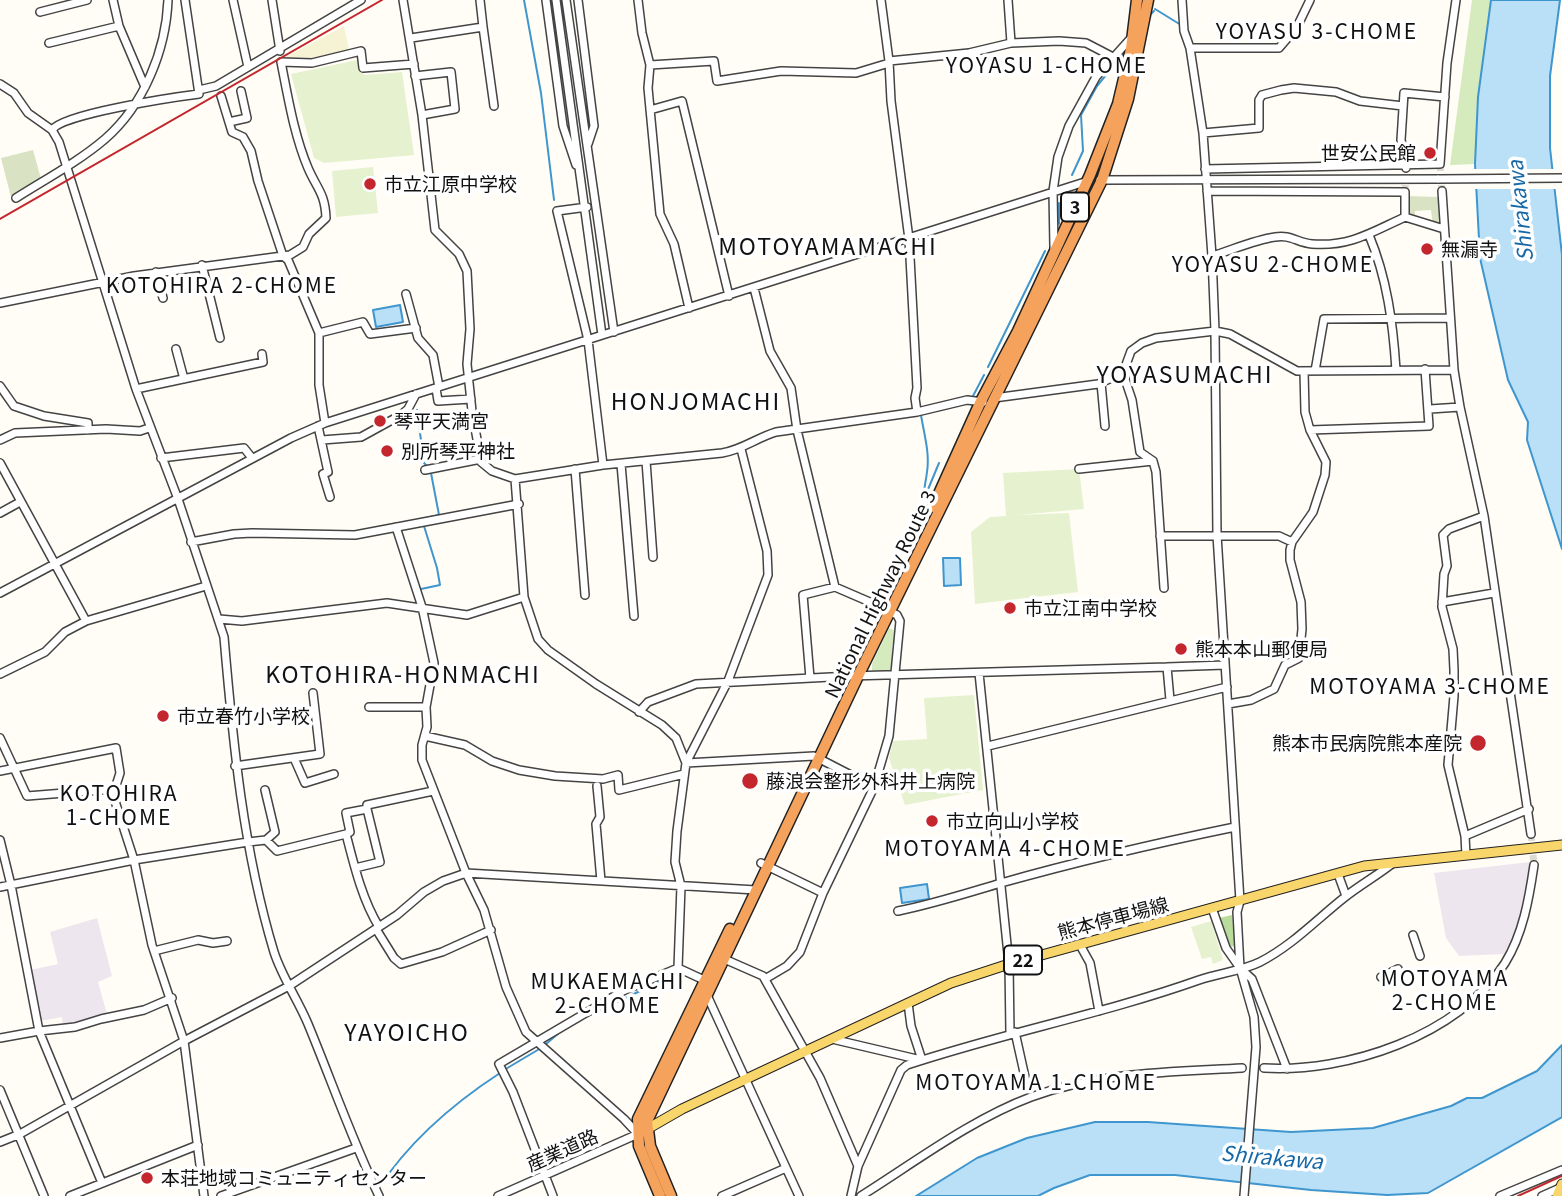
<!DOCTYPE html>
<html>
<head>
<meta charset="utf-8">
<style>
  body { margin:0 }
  canvas { display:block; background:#fffdf5 }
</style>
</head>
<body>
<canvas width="1562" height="1196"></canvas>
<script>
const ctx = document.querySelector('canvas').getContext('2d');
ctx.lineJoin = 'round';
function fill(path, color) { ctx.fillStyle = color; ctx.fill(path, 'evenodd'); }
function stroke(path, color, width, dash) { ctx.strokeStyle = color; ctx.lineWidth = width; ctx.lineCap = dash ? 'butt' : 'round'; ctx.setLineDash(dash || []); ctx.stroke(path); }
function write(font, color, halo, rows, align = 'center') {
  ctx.font = font + ' Georgia,"Noto Sans JP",serif'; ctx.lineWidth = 7; ctx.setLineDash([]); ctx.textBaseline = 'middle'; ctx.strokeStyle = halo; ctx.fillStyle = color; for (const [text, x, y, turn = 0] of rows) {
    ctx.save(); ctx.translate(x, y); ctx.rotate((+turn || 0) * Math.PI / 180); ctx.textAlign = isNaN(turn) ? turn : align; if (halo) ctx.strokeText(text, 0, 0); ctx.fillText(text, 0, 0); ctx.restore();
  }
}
fill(new Path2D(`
  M1530 862 1523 909 1516 931 1504 954 1459 956 1446 938 1434 873Z
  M97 918 112 976 98 982 107 1014 63 1026 62 1017 40 1021 30 970 58 964 50 932Z`), '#eee6ef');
fill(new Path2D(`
  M344 26 349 50 346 52 311 61 282 59Z`), '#f6f3d4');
fill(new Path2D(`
  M1472 0H1492L1478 97 1475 164 1450 165Z
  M889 628 896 631 895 640 892 646 893 670 889 672 872 673V664Z`), '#d5ebbd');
fill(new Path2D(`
  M1232 915 1235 946 1228 947 1219 918Z`), '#b9dc9c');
fill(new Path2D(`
  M33 150 41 179 11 197 1 158Z
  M1405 196 1442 197 1444 229 1433 226 1431 210 1415 211V220L1405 217Z`), '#d9e3c4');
fill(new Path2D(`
  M357 60 359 71 365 75 402 72 414 155 324 163 314 158 291 74Z
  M373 167 378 213 336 217 332 171Z
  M1079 469 1084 509 1018 515 1069 513 1078 592 975 604 971 532 990 517 1006 516 1003 473Z
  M974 695 983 790 905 805 889 758 893 741 927 739 924 698Z
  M1211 921 1223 960 1213 964 1211 957 1202 959 1191 927Z`), '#e6f2cf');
const water = new Path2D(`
  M1491 0H1560L1550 76V148L1562 255V549L1527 440 1528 422 1508 380 1480 258 1475 164 1478 97Z
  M400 305 403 322 376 327 373 310Z
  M943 558H960L961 585 944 586Z
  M927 884 929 899 902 903 900 888Z
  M1562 1045V1117L1428 1193 1387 1195 1311 1190 1175 1175H1090L1054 1188 1038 1196H916L977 1158 1027 1138 1095 1122H1148L1291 1132 1373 1128 1451 1106 1467 1098H1482L1537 1071Z`);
fill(water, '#b9e0f7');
stroke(water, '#3f96cf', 2);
fill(new Path2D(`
  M1471 169H1556L1557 189H1473Z`), '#fffdf5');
stroke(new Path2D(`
  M524 0 541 93 554 200
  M1155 9 1181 25
  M1151 14 1154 11
  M1072 175 1083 151 1081 115 1097 86 1124 53
  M1059 203V224
  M988 367 1045 251
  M973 396 984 375
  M417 410 424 463 427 466
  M921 415C924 434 930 453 927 472 926 482 923 489 924 500
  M924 499 939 463
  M422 519 439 515 431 473
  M421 589 440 585 437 568 424 526
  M586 1017 667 978
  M546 1044 560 1032
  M504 1070 541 1048
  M378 1189C408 1143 454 1103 500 1073`), '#3f96cf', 2);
stroke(new Path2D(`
  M1440 164 1442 191
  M1405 192 1406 168
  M1531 834 1534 865`), '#dbdad3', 7, [7, 3.5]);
const minor = new Path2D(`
  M113 0 119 26 145 87
  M233 0 248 67
  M272 0 280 51
  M403 0 422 115 435 230 459 254 467 271 470 329 467 364 472 411 481 462 492 471 515 479 603 465 722 453C742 450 756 438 776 432L917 412 967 400 983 402
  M546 0 563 126 576 165
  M556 0 602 335
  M566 0 614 332
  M578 0 594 126 588 144
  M638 0 642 33 650 65 648 88 660 214 674 244 689 308
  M881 0 889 61 969 53 1011 43 1059 41 1086 43 1113 57
  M1008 0 1011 43
  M1182 0 1184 31 1190 48 1203 133 1212 256 1215 331 1217 535 1240 901 1237 912 1240 968 1254 1017 1256 1047 1244 1196
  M40 12 87 0
  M483 27 494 106
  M411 38 483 27 480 0
  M49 43 119 26
  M1190 48H1279L1297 27 1310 0
  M889 61 891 101 909 239 917 388 915 398 917 412
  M650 65 714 61 717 81 781 71 856 73 889 63
  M415 76 451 72 455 109 422 115
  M0 84 14 93 28 113 52 130 59 142 136 389 178 499 224 637C233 743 243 849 274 952 282 977 298 1000 308 1024 332 1082 352 1140 379 1196
  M199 90 216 86 361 0
  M221 96 232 132 243 137 251 151 258 181 283 256 288 260 319 333V385L325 423
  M650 110 682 101 729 296
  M229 122 247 118 241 91
  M52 130C61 114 175 97 199 94L185 0
  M1203 133 1259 128V100L1262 95 1281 90 1294 88 1336 92 1360 101 1403 106
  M1406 168 1401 140 1404 93 1445 97
  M1205 169 1440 164 1447 63 1456 0
  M1100 180 1439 179
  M1207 191 1405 192V217C1372 232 1350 247 1312 244 1298 243 1290 234 1275 237 1254 240 1232 250 1212 256
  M1442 191 1454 370 1460 407 1484 516 1531 834
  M16 198C46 179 78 162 105 139 144 105 166 50 168 0
  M587 207 557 211 588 340 603 465
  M1405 217 1444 229
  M1369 235C1387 278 1393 323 1396 370
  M1054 248 1053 191 1058 157 1069 126 1096 77 1131 38
  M202 265 220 338
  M156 272 163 298
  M754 288 770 351 791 388 797 430 835 587
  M406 294 418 338 433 355 439 387
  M0 303 134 276 290 255 303 247 309 234 326 218C325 193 317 189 308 168 294 135 288 97 281 62L312 63 361 51 363 68 414 64
  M319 333 363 322 370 334 416 328
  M176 349 184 379
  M1315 371 1324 319 1449 318
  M1101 383 1105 426
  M0 386 14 406 44 416 88 423V430
  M436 388 438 401 471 399
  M136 389 263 362 262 354
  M994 398 1098 384 1123 373
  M1430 409 1460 407
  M318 426 328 472 323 474 330 497
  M1310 430 1429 426 1425 369
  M0 440 15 433 106 429 140 431 149 428
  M322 440 361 437 401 415 408 409 416 394
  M161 458 244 448 252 458
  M646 461 653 557
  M0 463 86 621
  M621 464 634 616
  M575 469 585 595
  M1079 469 1153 461
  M425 470 481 459
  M515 479 524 597 538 639 548 650 596 684 662 725 676 738 686 763
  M0 513 20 502
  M396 527 422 607 434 663 426 707 427 727 422 745V760L466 873 484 910 506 987 526 1032 624 1119 638 1134 498 1196
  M1160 536H1279L1292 542
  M191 542 234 534 252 533 355 535 519 504
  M1164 588 1156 472 1153 461 1140 452 1132 400 1123 373 1131 351 1142 343 1156 338 1215 331 1230 334 1297 371 1454 370
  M0 593 291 438 325 423 1088 181
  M1442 602 1494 593
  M219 619 242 621 387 603 467 615 524 597
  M979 673 1009 964 1010 1033
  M0 674 45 652 65 632 86 621 206 586
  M810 678 803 595 835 587 886 609
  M1170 700 1167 667 1225 665
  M1228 704 1251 700 1274 689 1285 665 1299 658 1302 629 1301 602 1290 560V550L1292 542 1313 512 1325 475 1326 462 1310 430 1305 412 1304 371
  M369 707H426
  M639 712 648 702 696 684 850 676 1167 667
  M425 736 465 745 492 761 519 770 555 776 603 779 618 775 619 790 684 774
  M0 738 27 796 114 789
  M988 746 1227 687
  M294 758 305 783 334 774
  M686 763 814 756 874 787
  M235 766 320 754 313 693
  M0 771 116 748 120 773 113 795 134 860 152 945 184 1041 204 1196
  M597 786 600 817 596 824 601 881
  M265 790 275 832 266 840
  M367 809V805L433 791
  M346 834 350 832 346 813 367 809 380 862 355 868
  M1465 836 1529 809
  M0 840 11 885 39 1031 102 1183
  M1466 855 1465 836 1448 765 1454 696V670L1453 649 1442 607 1444 574 1447 566 1443 535 1449 529 1484 516
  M761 863 823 893
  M1338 874 1346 896
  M0 887 134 860 248 842 266 840 277 851 346 834C354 865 362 899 379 927
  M1212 908 1226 948 1240 968 1252 979 1287 1069
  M898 911C933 904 967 893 1001 883 1079 861 1157 843 1235 827
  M376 929 394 958 401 964 442 952 491 930
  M1413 935 1420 956
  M1080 945 1090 963 1099 1011
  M154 951 198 940 213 943 227 941
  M722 958 763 976 820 1078 858 1166
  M678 968 681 886 675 862 677 831 686 763 728 681 768 575 767 551 741 449
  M1381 977 1398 969
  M765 979 787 966 800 952 823 893 874 787 889 736 900 621 897 615 889 611
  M706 993 799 1196
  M908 1003 911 1026 922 1060
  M1015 1032 1027 1086
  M0 1038 39 1031 75 1027 101 1019 144 1010 172 998
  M832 1039 921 1060
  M1264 1068C1346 1073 1459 1036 1505 963 1523 934 1529 899 1534 865
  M0 1090 44 1196
  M0 1142 20 1134 184 1041 289 986 397 915 424 892 443 881 466 873 756 890
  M70 1196 198 1145
  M221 1196 356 1148
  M553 1196 513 1092 499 1064 623 991 678 968 704 980
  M722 1196 786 1168
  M851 1196 858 1166 901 1070 907 1065C1003 1033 1103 1014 1199 980 1219 973 1242 971 1260 962 1293 945 1317 919 1345 897 1360 885 1378 875 1393 863
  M861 1196C915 1162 972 1119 1031 1097 1099 1072 1171 1072 1242 1068
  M1500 1196 1562 1170
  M1542 1196 1560 1188`);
const major = new Path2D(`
  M642 1132 682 1109 951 983 1009 964 1364 866 1562 845
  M1557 1196 1562 1184`);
const highway = new Path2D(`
  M933 507 980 403 1018 331 1090 175 1118 104 1131 49 1137 0
  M660 1196 639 1146 638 1119 730 929
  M671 1196 650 1146 647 1121 858 676 1102 180 1128 99 1148 0`);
stroke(minor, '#444', 10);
stroke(major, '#222', 11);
stroke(highway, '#222', 13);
stroke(minor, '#fff', 7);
stroke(major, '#f9d66b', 9);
stroke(highway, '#f5a25d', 10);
stroke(new Path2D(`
  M1518 1196 1562 1176`), '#c4262e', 2);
stroke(new Path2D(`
  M0 219 382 0`), '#c4262e', 2);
const minorBridge = new Path2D(`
  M1439 179 1562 178`);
stroke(minorBridge, '#444', 10, []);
stroke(minorBridge, '#fff', 7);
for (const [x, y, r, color] of [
  [1430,153,7,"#c4262e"],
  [370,184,7,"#c4262e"],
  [1427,249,7,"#c4262e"],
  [380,421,7,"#c4262e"],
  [387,451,7,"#c4262e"],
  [1010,608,7,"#c4262e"],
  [1181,649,7,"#c4262e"],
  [163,716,7,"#c4262e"],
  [1478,743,9,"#c4262e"],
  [750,781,9,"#c4262e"],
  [932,821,7,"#c4262e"],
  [147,1178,7,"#c4262e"]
]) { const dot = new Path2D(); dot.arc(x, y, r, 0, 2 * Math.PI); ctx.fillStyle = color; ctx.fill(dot); stroke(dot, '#fff', 2.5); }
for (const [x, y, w] of [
  [1075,207,28],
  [1023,960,38]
]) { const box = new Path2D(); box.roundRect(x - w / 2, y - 14.5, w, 29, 5); ctx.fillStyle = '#fff'; ctx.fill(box); stroke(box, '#111', 2); }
write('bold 18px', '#111', null, [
  ["3",1075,207],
  ["22",1023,960]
]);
write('19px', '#111', '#fff', [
  ["世安公民館",1416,153,"right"],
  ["市立江原中学校",384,184],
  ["無漏寺",1441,249],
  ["琴平天満宮",394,421],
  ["別所琴平神社",401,451],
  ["市立江南中学校",1024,608],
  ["熊本本山郵便局",1195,649],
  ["市立春竹小学校",177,716],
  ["熊本市民病院熊本産院",1462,743,"right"],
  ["藤浪会整形外科井上病院",766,781],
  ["市立向山小学校",946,821],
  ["本荘地域コミュニティセンター",161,1178]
], 'left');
write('19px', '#111', '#fff', [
  ["National Highway Route 3",880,594,-64],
  ["熊本停車場線",1113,918,-15],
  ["産業道路",562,1150,-24]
]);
ctx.letterSpacing = '2px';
write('21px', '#111', '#fff', [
  ["YOYASU 3-CHOME",1317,31],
  ["YOYASU 1-CHOME",1047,65],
  ["YOYASU 2-CHOME",1273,264],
  ["KOTOHIRA 2-CHOME",222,285],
  ["MOTOYAMA 3-CHOME",1430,686],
  ["KOTOHIRA",119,793],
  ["1-CHOME",119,817],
  ["MOTOYAMA 4-CHOME",1005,848],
  ["MOTOYAMA",1445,978],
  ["2-CHOME",1445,1002],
  ["MUKAEMACHI",608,981],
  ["2-CHOME",608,1005],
  ["MOTOYAMA 1-CHOME",1036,1082]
]);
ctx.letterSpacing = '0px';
write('italic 21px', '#1768a6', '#fff', [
  ["Shirakawa",1520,211,-96],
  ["Shirakawa",1272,1157,5]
]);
ctx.letterSpacing = '2px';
write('23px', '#111', '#fff', [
  ["MOTOYAMAMACHI",828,246],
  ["YOYASUMACHI",1185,374],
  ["HONJOMACHI",696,401],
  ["KOTOHIRA-HONMACHI",403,674],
  ["YAYOICHO",407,1032]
]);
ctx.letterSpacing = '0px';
</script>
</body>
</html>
